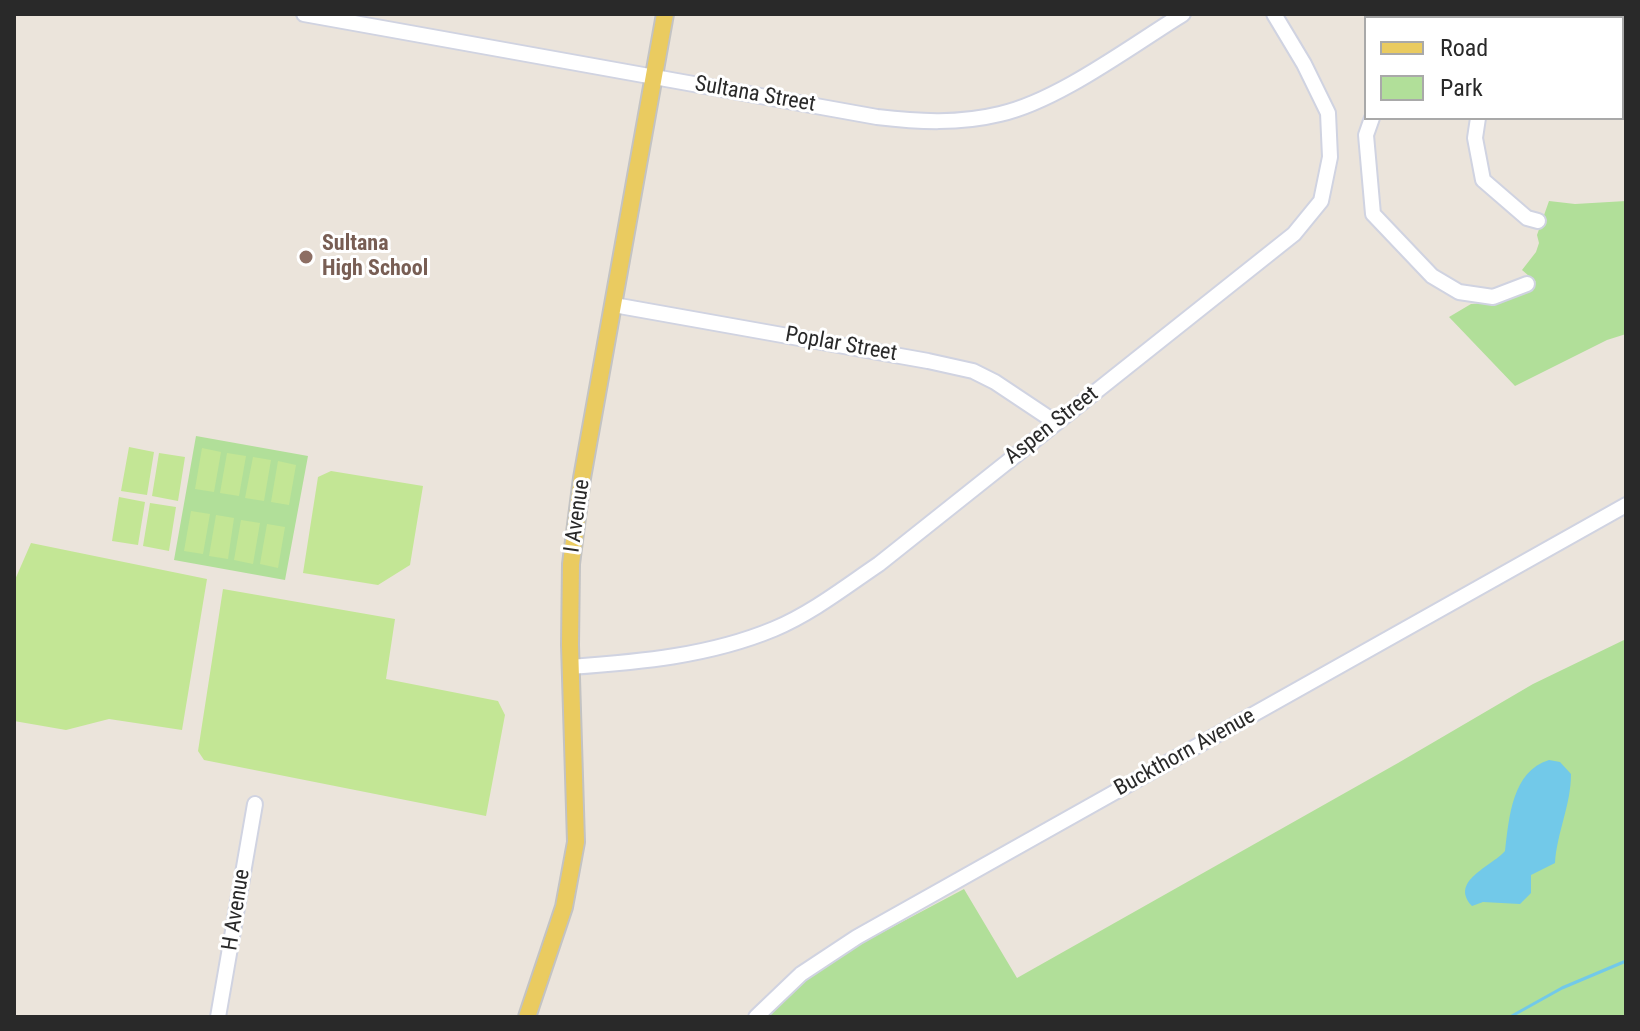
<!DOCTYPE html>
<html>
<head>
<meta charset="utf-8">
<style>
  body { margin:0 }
  #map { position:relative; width:1640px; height:1031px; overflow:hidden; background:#ebe4db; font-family:"Roboto Condensed",sans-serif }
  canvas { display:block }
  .frame { position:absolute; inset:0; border:16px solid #292929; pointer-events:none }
  .legend { position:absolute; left:1364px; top:16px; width:260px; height:104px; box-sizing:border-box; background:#fff; border:2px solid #a9a9a9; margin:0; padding:10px 14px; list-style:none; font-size:24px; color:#292929 }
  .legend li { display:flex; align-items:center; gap:16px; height:40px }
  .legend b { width:40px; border:2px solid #a9a9a9 }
</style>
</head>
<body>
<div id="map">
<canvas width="1640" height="1031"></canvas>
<div class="frame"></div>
<ul class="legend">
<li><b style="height:10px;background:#eacb60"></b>Road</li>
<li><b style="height:22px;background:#b1df99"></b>Park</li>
</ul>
</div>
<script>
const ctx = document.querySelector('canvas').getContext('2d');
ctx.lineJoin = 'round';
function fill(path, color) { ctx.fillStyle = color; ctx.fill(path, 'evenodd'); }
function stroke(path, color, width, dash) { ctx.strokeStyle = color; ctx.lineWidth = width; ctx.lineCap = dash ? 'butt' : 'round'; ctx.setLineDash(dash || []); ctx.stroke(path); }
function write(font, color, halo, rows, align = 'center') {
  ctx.font = font + ' "Roboto Condensed",sans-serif'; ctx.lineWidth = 6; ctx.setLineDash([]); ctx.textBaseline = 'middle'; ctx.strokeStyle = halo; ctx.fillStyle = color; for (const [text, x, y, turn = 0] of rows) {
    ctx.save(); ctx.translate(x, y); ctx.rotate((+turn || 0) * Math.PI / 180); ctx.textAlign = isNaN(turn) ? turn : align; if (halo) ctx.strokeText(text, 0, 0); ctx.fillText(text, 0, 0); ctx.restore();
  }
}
fill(new Path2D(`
  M1549 201 1575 204 1626 201V334L1607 340 1515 386 1449 317 1471 304 1503 302 1517 296 1536 282 1522 270 1536 252 1539 243 1537 235Z
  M196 436 308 456 285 580 174 560Z
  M1626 639V1017H768L793 989 851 949 964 889 1017 978 1398 763 1533 684Z`), '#b1df99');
fill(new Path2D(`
  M129 447 154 452 147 495 121 491Z
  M202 448 221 452 214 492 195 489Z
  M159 453 185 457 178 501 152 496Z
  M227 453 246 456 239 496 220 493Z
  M253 457 271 460 264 501 245 498Z
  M278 461 296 465 289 505 271 502Z
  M331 471 423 486 410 565 378 585 303 573 318 477Z
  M119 497 145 502 138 545 112 541Z
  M150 503 176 507 169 551 143 546Z
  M191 511 210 514 203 554 184 551Z
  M216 515 234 518 228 559 209 556Z
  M241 520 260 523 253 564 234 560Z
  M267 524 285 527 278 568 260 564Z
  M31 543 207 579 182 730 109 719 66 730 14 721V582Z
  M223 589 395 619 386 679 498 701 505 715 486 816 204 760 198 751Z`), '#c3e695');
fill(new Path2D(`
  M1549 760 1560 762 1571 774C1571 805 1557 832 1555 863L1531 875V893L1520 904 1483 902 1472 906C1449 881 1491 867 1505 851 1509 818 1512 771 1549 760Z`), '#72c9e9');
stroke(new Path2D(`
  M1510 1017 1562 988 1626 961`), '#72c9e9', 3);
const minor = new Path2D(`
  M304 14 877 117C919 122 959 124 1000 114 1058 101 1131 46 1183 14
  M1449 18 1453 14
  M1372 118 1366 135 1373 214 1432 276 1459 292 1493 297 1527 284
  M1478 118 1475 138 1483 180 1527 218 1538 221
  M614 305 928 361 973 371 995 382 1055 422
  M570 667C640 662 709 656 774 629 812 613 845 587 879 564L1294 234 1321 201 1330 157 1328 113 1304 64 1274 14
  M218 1017 255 804
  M756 1017 801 974 857 937 1626 505`);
const major = new Path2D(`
  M527 1017 564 907 576 842 570 645 571 564 582 478 665 14`);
stroke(minor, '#d0d3e1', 18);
stroke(major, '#c3c3c3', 20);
stroke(minor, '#fff', 14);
stroke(major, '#eacb60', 16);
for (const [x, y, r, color] of [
  [306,257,8,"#8d6e63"]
]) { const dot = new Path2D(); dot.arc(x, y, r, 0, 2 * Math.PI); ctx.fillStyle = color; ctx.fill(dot); stroke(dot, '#fff', 3); }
write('22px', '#292929', '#fff', [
  ["Sultana Street",755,95,10],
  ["Poplar Street",841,345,10],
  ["Aspen Street",1052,426,-38],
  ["I Avenue",578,516,-82],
  ["Buckthorn Avenue",1185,753,-29],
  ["H Avenue",237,910,-81]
]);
write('bold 22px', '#785e54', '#fff', [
  ["Sultana",322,244],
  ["High School",322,269]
], 'left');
</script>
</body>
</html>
